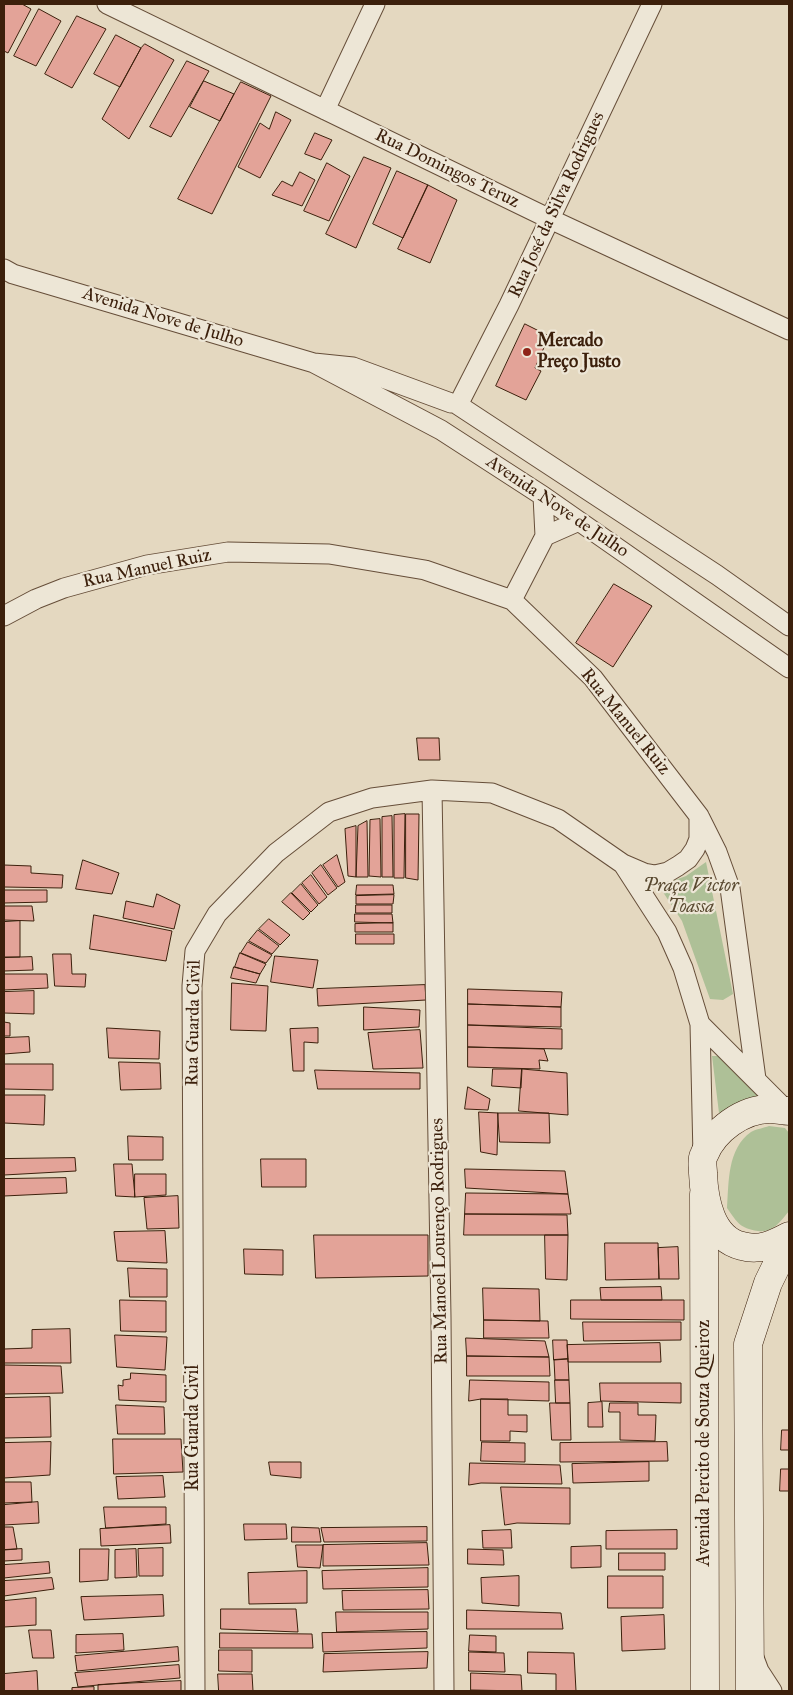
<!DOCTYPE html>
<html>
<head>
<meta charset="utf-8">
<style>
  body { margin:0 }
  #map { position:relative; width:793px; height:1695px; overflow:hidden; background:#e4d8c0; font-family:"IM FELL Great Primer",serif }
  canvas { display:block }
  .frame { position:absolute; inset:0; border:5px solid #3c200c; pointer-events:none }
</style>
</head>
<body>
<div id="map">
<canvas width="793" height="1695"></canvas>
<div class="frame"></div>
</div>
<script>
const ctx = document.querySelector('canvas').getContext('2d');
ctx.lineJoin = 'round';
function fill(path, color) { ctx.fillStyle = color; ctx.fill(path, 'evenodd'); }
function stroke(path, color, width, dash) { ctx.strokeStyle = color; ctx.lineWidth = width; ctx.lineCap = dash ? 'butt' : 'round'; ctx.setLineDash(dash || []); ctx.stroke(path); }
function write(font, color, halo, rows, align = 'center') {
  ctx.font = font + ' "IM FELL Great Primer",serif'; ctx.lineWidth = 4.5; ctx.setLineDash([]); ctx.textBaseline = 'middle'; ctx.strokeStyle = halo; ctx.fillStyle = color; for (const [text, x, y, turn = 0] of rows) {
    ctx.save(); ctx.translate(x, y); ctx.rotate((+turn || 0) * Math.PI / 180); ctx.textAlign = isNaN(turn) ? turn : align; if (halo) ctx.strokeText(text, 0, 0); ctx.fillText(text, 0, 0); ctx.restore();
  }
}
fill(new Path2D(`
  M706 862 733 994 723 1000 710 999 682 921 659 886 686 876Z
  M712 1056H718L763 1095 719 1113Z
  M769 1126 785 1128 789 1133V1211C780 1222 773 1233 758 1231 739 1228 738 1223 727 1208 729 1182 727 1149 751 1132 756 1129 764 1128 769 1126Z`), '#aec097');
const building = new Path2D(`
  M4 4H22L31 9 8 53 4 51Z
  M39 9 61 21 36 66 14 56Z
  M77 16 106 29 72 88 45 74Z
  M116 35 141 48 120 87 94 74Z
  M145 44 174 60 129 139 102 119 141 48Z
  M187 61 209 71 171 137 150 127Z
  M204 81 234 94 220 121 190 107Z
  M241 82 271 96 212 214 178 199Z
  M276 112 291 120 260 178 238 167 260 123 269 129Z
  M315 133 332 140 321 160 305 154Z
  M364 157 391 168 356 248 326 234Z
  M327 163 350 176 329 221 304 211Z
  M397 171 428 185 403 238 373 224Z
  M300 172 315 180 302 206 272 195 282 181 292 186Z
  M428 185 457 200 430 263 398 249Z
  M525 324 549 336 535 368 541 371 526 400 496 386Z
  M614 584 652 606 613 667 576 643Z
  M417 738H439L440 760H419Z
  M405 814 404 878H394V815Z
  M406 814H419L418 880 406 878Z
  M392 816 393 877H382V817Z
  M380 819 381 877 369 876 370 820Z
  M367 821 368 877H356L358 826Z
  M356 826V877L348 876 345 829Z
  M337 855 345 882 338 887 323 865Z
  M83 860 119 873 112 894 76 889Z
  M4 865 31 866V873L63 875 62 888 4 887Z
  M321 865 337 888 328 895 312 873Z
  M311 875 327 897 319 904 302 883Z
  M301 884 318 905 311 912 292 893Z
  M357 885H393L394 894 356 895Z
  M4 890H47V902L4 903Z
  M291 893 310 913 303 920 282 902Z
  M157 894 180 905 174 929 123 918 126 901 153 907Z
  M394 895 393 904H356V896Z
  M356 905H392V913H356Z
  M4 906H32L34 921 4 920Z
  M355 914H392L393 923 355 922Z
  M94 915 172 931 166 961 90 949Z
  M269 919 290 935 280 945 259 929Z
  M20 921V957H4V922Z
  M393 923V932H355V924Z
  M258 930 279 946 272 954 249 941Z
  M356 934H394V944H356Z
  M248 942 272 955 266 963 241 953Z
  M240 953 266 964 260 974 235 967Z
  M53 954H71L72 974H86L85 987 55 986Z
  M275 956 318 960 313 988 271 982Z
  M32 957 33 970 4 971V958Z
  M234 967 260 974 256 983 231 978Z
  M4 974H47L48 988 4 990Z
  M232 983 268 986 266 1031 231 1030Z
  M425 985 426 1000 318 1006 317 989Z
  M468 989 562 992 561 1007 468 1004Z
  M34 991V1014L4 1013V992Z
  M468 1004 561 1007V1027L468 1025Z
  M364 1007 420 1010 419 1027 364 1030Z
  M4 1022 10 1023V1036H4Z
  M468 1025 562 1029V1049L468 1047Z
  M107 1028 160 1031 159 1059 109 1058Z
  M318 1028V1043L304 1042V1071H293L290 1029Z
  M420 1030 423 1068 373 1069 368 1033Z
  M29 1037 30 1052 4 1054V1038Z
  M468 1047 544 1049 548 1061 539 1060 540 1069 468 1067Z
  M119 1062 160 1063 161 1089 121 1090Z
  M4 1064H53V1090L4 1089Z
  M493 1069H522L521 1088 492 1086Z
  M522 1069 567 1073 568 1115 519 1111Z
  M315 1070 420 1073V1089H318Z
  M468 1087 490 1099 488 1110 465 1109Z
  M4 1095H45L44 1125 4 1123Z
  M479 1112 498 1113 497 1155 481 1152Z
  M498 1113H549L550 1143 500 1142Z
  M128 1136 163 1137V1160H129Z
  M75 1158 76 1171 4 1175V1159Z
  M261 1159H306V1187H262Z
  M114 1164H132L135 1197 116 1196Z
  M465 1169 565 1171 568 1194 466 1188Z
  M135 1174H166V1195L135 1197Z
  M66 1178 67 1193 4 1196V1179Z
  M466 1193 568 1194 571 1214H465Z
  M178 1196 179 1228 147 1229 144 1198Z
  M465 1214 567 1215 568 1235H464Z
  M165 1231 167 1263 117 1261 114 1232Z
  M314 1235H428V1276L316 1278Z
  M545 1235H568L567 1280 546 1279Z
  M605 1243H658L659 1279 606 1280Z
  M678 1247 679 1279H659L658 1248Z
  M244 1249 283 1250V1275L245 1274Z
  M128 1268 167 1269V1297H130Z
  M661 1287 662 1300H601L600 1288Z
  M483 1288 539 1289 540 1321 484 1320Z
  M120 1300 166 1301V1332L121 1331Z
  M571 1300H684V1320L571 1319Z
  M484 1320 548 1321 549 1338H484Z
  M583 1322H681V1340L584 1341Z
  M70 1329 71 1363H4V1349L32 1348V1330Z
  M115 1335 167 1337 165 1370 117 1367Z
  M466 1338 545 1341 549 1357 467 1356Z
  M553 1340H567L568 1359 554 1360Z
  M660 1343 661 1362H568L567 1345Z
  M467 1356 549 1357 550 1376H467Z
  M568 1359 569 1380H555L554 1360Z
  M4 1365 61 1366 63 1393 4 1394Z
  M131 1373 166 1375V1402L119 1400 118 1385 123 1386V1380L130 1379Z
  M470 1380 549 1382V1401L481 1399 469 1401Z
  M555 1380H569L570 1403H556Z
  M600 1383H681V1403L601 1401Z
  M50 1397 51 1437 4 1438V1398Z
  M481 1399H508V1415H527V1432L510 1431V1441H481Z
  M602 1402 603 1427H588V1403Z
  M550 1403H570L571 1440H552Z
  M610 1403H638V1415H656L655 1441 620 1440V1412H609Z
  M116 1405 164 1407 165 1434H118Z
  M782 1430H789V1450H781Z
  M113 1439H181L183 1472 114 1474Z
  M51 1442 50 1475 4 1478V1443Z
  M482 1442 525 1443V1462L481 1461Z
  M667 1442 668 1461 560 1462V1443Z
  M269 1462H301V1478L271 1475Z
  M649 1462V1481L573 1483 572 1464Z
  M470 1463 560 1465 562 1484 481 1483 469 1485Z
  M781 1469H789V1491H780Z
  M163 1476 165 1497 118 1499 116 1477Z
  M4 1482H31L32 1502 4 1503Z
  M501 1487 570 1488V1524L517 1523 505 1525Z
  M38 1502 39 1523 4 1525V1505Z
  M104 1507H166V1524L106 1528Z
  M244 1524H286L287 1539 245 1540Z
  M170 1525 171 1543 101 1546 100 1529Z
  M4 1527H13L17 1549 4 1550Z
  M292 1527 319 1528 321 1542H292Z
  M427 1527V1541L324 1542 321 1528Z
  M511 1530 512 1548H483L482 1531Z
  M677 1530V1549H606V1531Z
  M427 1543 429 1565 323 1566V1545Z
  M296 1545H323L320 1568 298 1567Z
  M601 1546V1567L571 1568V1547Z
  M163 1548V1576H139L138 1549Z
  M22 1549V1560L4 1561V1550Z
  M80 1549H109L108 1580 80 1582Z
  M136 1549 137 1577 115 1578V1550Z
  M468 1549 503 1550 504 1565 468 1564Z
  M619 1553H665V1570H619Z
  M49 1562 50 1573 4 1578V1565Z
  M428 1568V1587L323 1589 322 1571Z
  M307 1571V1603L249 1604 248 1573Z
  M519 1576V1606L482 1603 481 1578Z
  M608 1576H663V1608H608Z
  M52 1578 54 1589 4 1596V1599V1581Z
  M428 1590 429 1609 343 1610 342 1591Z
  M163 1595 164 1616 84 1620 81 1597Z
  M36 1598V1625L4 1627V1601Z
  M221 1609H296L298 1632 221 1629Z
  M467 1610 561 1613 563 1629H467Z
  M336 1612H428V1629L337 1632Z
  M664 1615 665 1649 622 1651 621 1617Z
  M29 1630H51L54 1658H33Z
  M427 1632V1648L323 1652 322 1633Z
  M220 1633 312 1634 313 1648H220Z
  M123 1634 124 1650 76 1653V1635Z
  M470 1635 496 1636V1652L469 1651Z
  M178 1647 179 1661 77 1671 75 1656Z
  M219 1650H252V1672L219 1671Z
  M428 1652 427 1668 323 1672 324 1654Z
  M469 1652 504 1653 505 1672 469 1671Z
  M528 1652 574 1653 576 1691H556V1674L528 1673Z
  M179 1665 180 1678 98 1685 78 1687 75 1673Z
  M37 1671 38 1691H4V1674Z
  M471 1673 521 1675 522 1691 471 1690Z
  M218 1674H252L253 1691H219Z
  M181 1681V1691H98V1685Z
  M94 1687V1691H72V1688Z`);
fill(building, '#e3a398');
stroke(building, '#3c200c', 1);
const minor = new Path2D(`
  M107 4 550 219 789 330
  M652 4 509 305 458 405 717 575 789 626
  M325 110 375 4
  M4 269 13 274 314 363 353 367 451 403
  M314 363 441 430 543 496 789 668
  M543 496 545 536 579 521
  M512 600 545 536
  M4 616 36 599 64 588 147 565 228 552 329 554 425 570 512 600 593 678 699 816 717 852 730 888 756 1079
  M432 790 441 1317 444 1691
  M623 864 667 932 683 968 700 1024 703 1156
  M700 1024 787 1111
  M753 1655 759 1671 772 1691
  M195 1691 192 986 195 951 217 914 276 853 329 812 372 798 432 790 492 793 558 819 623 864 644 873 655 875 668 872 678 866 688 859 695 849 699 839V816`);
const secondary = new Path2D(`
  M789 1111C783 1111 776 1109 770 1109 743 1109 714 1130 704 1155 701 1160 703 1168 703 1173 704 1200 711 1239 742 1246 760 1251 774 1244 789 1236
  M704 1194 705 1691
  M750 1691 748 1344 768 1283 789 1240`);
stroke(minor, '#664e39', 21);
stroke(secondary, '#3c200c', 29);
stroke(minor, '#ede6d6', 19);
stroke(secondary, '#ede6d6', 28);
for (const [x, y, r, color] of [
  [527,352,5,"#8f2418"]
]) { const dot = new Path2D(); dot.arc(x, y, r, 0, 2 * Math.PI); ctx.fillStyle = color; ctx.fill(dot); stroke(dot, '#ede6d6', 2); }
write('18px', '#3c200c', '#ede6d6', [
  ["Rua Domingos Teruz",447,169,26],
  ["Rua José da Silva Rodrigues",557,205,-65],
  ["Avenida Nove de Julho",163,318,17],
  ["Avenida Nove de Julho",557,507,34],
  ["Rua Manuel Ruiz",147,569,-12],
  ["Rua Manuel Ruiz",625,722,51],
  ["Rua Guarda Civil",194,1023,-89],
  ["Rua Manoel Lourenço Rodrigues",440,1241,-91],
  ["Rua Guarda Civil",194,1428,-90],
  ["Avenida Percito de Souza Queiroz",705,1443,-90]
]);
write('bold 18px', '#3c200c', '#ede6d6', [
  ["Mercado",537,342],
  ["Preço Justo",537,363]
], 'left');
write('italic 18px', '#58482f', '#ede6d6', [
  ["Praça Victor",691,887],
  ["Toassa",691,908]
]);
</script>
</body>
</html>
